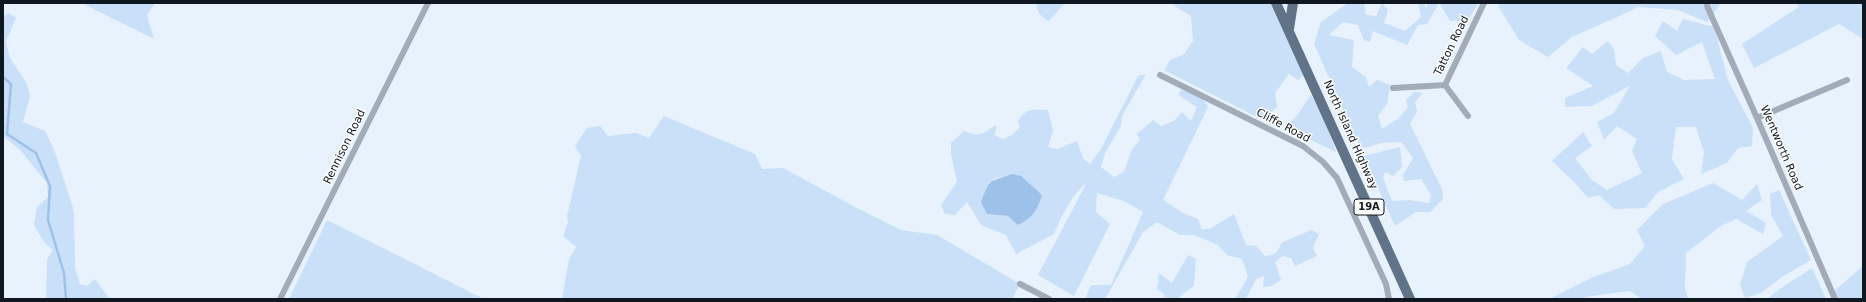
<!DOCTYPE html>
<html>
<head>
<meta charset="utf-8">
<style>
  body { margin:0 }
  #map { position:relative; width:1866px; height:302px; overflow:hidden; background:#e8f2fd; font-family:"DejaVu Sans",sans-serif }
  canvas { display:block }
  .frame { position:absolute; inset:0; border:4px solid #0f1721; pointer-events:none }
</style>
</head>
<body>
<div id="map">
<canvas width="1866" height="302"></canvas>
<div class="frame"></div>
</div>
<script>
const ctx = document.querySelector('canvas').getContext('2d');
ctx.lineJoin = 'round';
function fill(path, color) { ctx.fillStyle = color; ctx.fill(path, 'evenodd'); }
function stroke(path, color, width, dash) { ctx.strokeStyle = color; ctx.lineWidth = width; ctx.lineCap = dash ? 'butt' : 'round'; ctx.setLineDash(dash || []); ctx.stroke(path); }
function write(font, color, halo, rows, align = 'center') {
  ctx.font = font + ' "DejaVu Sans",sans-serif'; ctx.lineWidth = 3; ctx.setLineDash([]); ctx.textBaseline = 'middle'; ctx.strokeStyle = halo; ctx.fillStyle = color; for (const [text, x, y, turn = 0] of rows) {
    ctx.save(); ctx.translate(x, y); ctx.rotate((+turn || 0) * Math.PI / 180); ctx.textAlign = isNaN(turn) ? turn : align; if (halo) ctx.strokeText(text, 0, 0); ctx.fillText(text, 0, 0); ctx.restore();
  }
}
fill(new Path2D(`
  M81 3H155L147 15 154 39Z
  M1037 3H1065L1049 21C1042 17 1035 12 1037 3Z
  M1170 3H1270L1304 75 1298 80 1289 74 1275 93 1277 107 1263 120 1164 70 1170 60 1184 54 1193 41 1191 16Z
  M1348 3H1364L1366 15 1376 16 1382 3 1388 10 1384 23 1405 31 1421 17 1418 3H1424L1426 8 1428 3H1439L1427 24 1418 25 1407 45 1373 31 1370 42 1364 40 1358 25 1343 22 1329 35 1354 40 1352 67 1366 77 1369 87 1377 80 1390 85 1387 104 1378 116 1382 129 1398 119 1408 107 1406 100 1414 92 1423 93 1415 102 1417 112 1410 124 1442 189 1443 199 1430 212H1416L1395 226 1364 156 1400 147 1402 167 1393 176 1385 172 1383 178 1392 201 1409 200 1429 203 1431 195 1421 179 1404 181 1403 175 1413 158 1401 142 1381 143 1361 149 1314 44 1321 22Z
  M1445 3H1478L1468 21H1450L1440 4Z
  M1500 3H1721L1707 22 1678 10 1639 7 1572 37 1548 57 1519 40 1498 6Z
  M1796 3H1863V39L1839 24 1754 68 1742 44 1799 7Z
  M9 13 16 18 6 41 9 56 27 84 30 96 23 122 45 131 55 152 74 211 75 268 80 284 87 286 95 279 110 299H46L47 259 53 250 44 242 34 225 37 207 48 197 47 183 20 150 3 136 4 98 3 16Z
  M1683 19 1714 27 1728 80 1753 128 1752 146 1738 148 1727 163 1701 174 1704 152 1696 127H1676L1672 159 1684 179 1658 192 1645 208 1614 209 1599 195 1588 198 1575 183 1552 161 1583 132 1592 146 1575 158 1592 180 1607 190 1642 173 1632 151 1637 139 1617 126 1604 140 1597 122 1614 113 1630 86 1591 106 1565 107V98L1593 86 1566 68 1583 47 1592 54 1608 41 1614 49 1616 65 1628 73 1643 58 1661 51 1667 72 1684 80 1715 79 1702 42 1676 55 1655 36 1663 21 1677 31Z
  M1146 74 1122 116 1121 126 1105 153 1101 167 1114 177 1124 172 1132 149 1140 140 1137 134 1153 120 1161 126 1174 121 1182 112 1191 121 1197 107 1178 95 1183 87 1202 98 1208 107 1163 200 1183 213 1198 219 1202 230 1211 228 1234 214 1246 245 1256 246 1265 256C1275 255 1278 253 1281 243L1311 230 1319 234 1313 248 1317 256 1295 266 1291 258 1282 256 1275 262 1281 280 1272 286 1263 287 1264 276 1256 279 1246 299H1235L1248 277 1242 259 1227 255 1218 245 1194 235H1180L1157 222 1143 232 1105 299H1085L1091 285H1111L1143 212 1124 201 1097 193 1096 212 1110 224 1074 296 1038 275 1087 182C1071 196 1062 215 1054 234L1016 254 1006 235 981 225 967 202 955 215 945 214 941 205 957 182 951 154V143L964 131C979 137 982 135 994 126L997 127 994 135 1003 139 1012 135 1020 127 1018 121C1025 108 1034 109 1048 110L1053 131 1048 147 1057 149 1077 141 1083 158 1090 164 1101 149 1138 76ZM1002 177 1008 216 987 214 994 178Z
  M1311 95 1324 117 1336 152 1284 127 1296 117Z
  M664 116 755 154 762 169 783 168 859 209 901 230 937 235 1020 284 1012 299H562L569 259 576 247 563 236 568 222 567 216 581 156 575 146 587 128 600 126 608 136 636 133 649 138Z
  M1713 183 1742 200 1757 184 1762 200 1746 211 1766 223 1763 234 1736 219 1721 226 1686 253 1685 288 1688 299H1642L1630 291 1591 296 1581 299H1549L1591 278 1630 264 1645 246 1637 230 1663 204Z
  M1779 190 1811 260 1782 277 1761 293 1745 298 1740 285 1747 262 1783 236 1771 215 1770 194Z
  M327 220 484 299H289Z
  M1188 255 1196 259 1194 286 1181 295 1179 299H1165L1164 294 1157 289 1159 273 1172 283Z
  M1863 266V299H1835L1832 293Z
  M1812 268 1826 299H1767L1781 288Z`), '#cadff8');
fill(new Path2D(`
  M1012 174 1021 176 1042 195C1037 211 1033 217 1018 225L1008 216 987 214 981 202C991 176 989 183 1012 174Z`), '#9ec1ea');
stroke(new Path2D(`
  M3 77 11 84 7 134 36 153 50 186 48 220 64 273 66 299`), '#9ec1ea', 2.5);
stroke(new Path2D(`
  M1707 6 1757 118 1835 299
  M1160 75 1303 146 1323 162 1337 178 1386 284 1389 299
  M1445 85 1484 3
  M1445 85 1468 116
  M1393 88 1445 85
  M1757 118 1847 80
  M1020 284 1049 299
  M280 299 428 3`), '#a2acb8', 6);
stroke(new Path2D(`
  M1276 3 1410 299
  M1289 29 1293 3`), '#617388', 10);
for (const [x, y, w] of [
  [1369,207,30]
]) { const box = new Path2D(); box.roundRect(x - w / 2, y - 8, w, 16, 3); ctx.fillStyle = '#fefefe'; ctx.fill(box); stroke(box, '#0f1721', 1); }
write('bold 10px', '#0f1721', null, [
  ["19A",1369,207]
]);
write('11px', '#0f1721', '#fefefe', [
  ["Tatton Road",1452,46,-64],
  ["Cliffe Road",1283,126,28],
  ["North Island Highway",1350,135,66],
  ["Rennison Road",345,147,-64],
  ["Wentworth Road",1781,148,67]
]);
</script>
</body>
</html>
